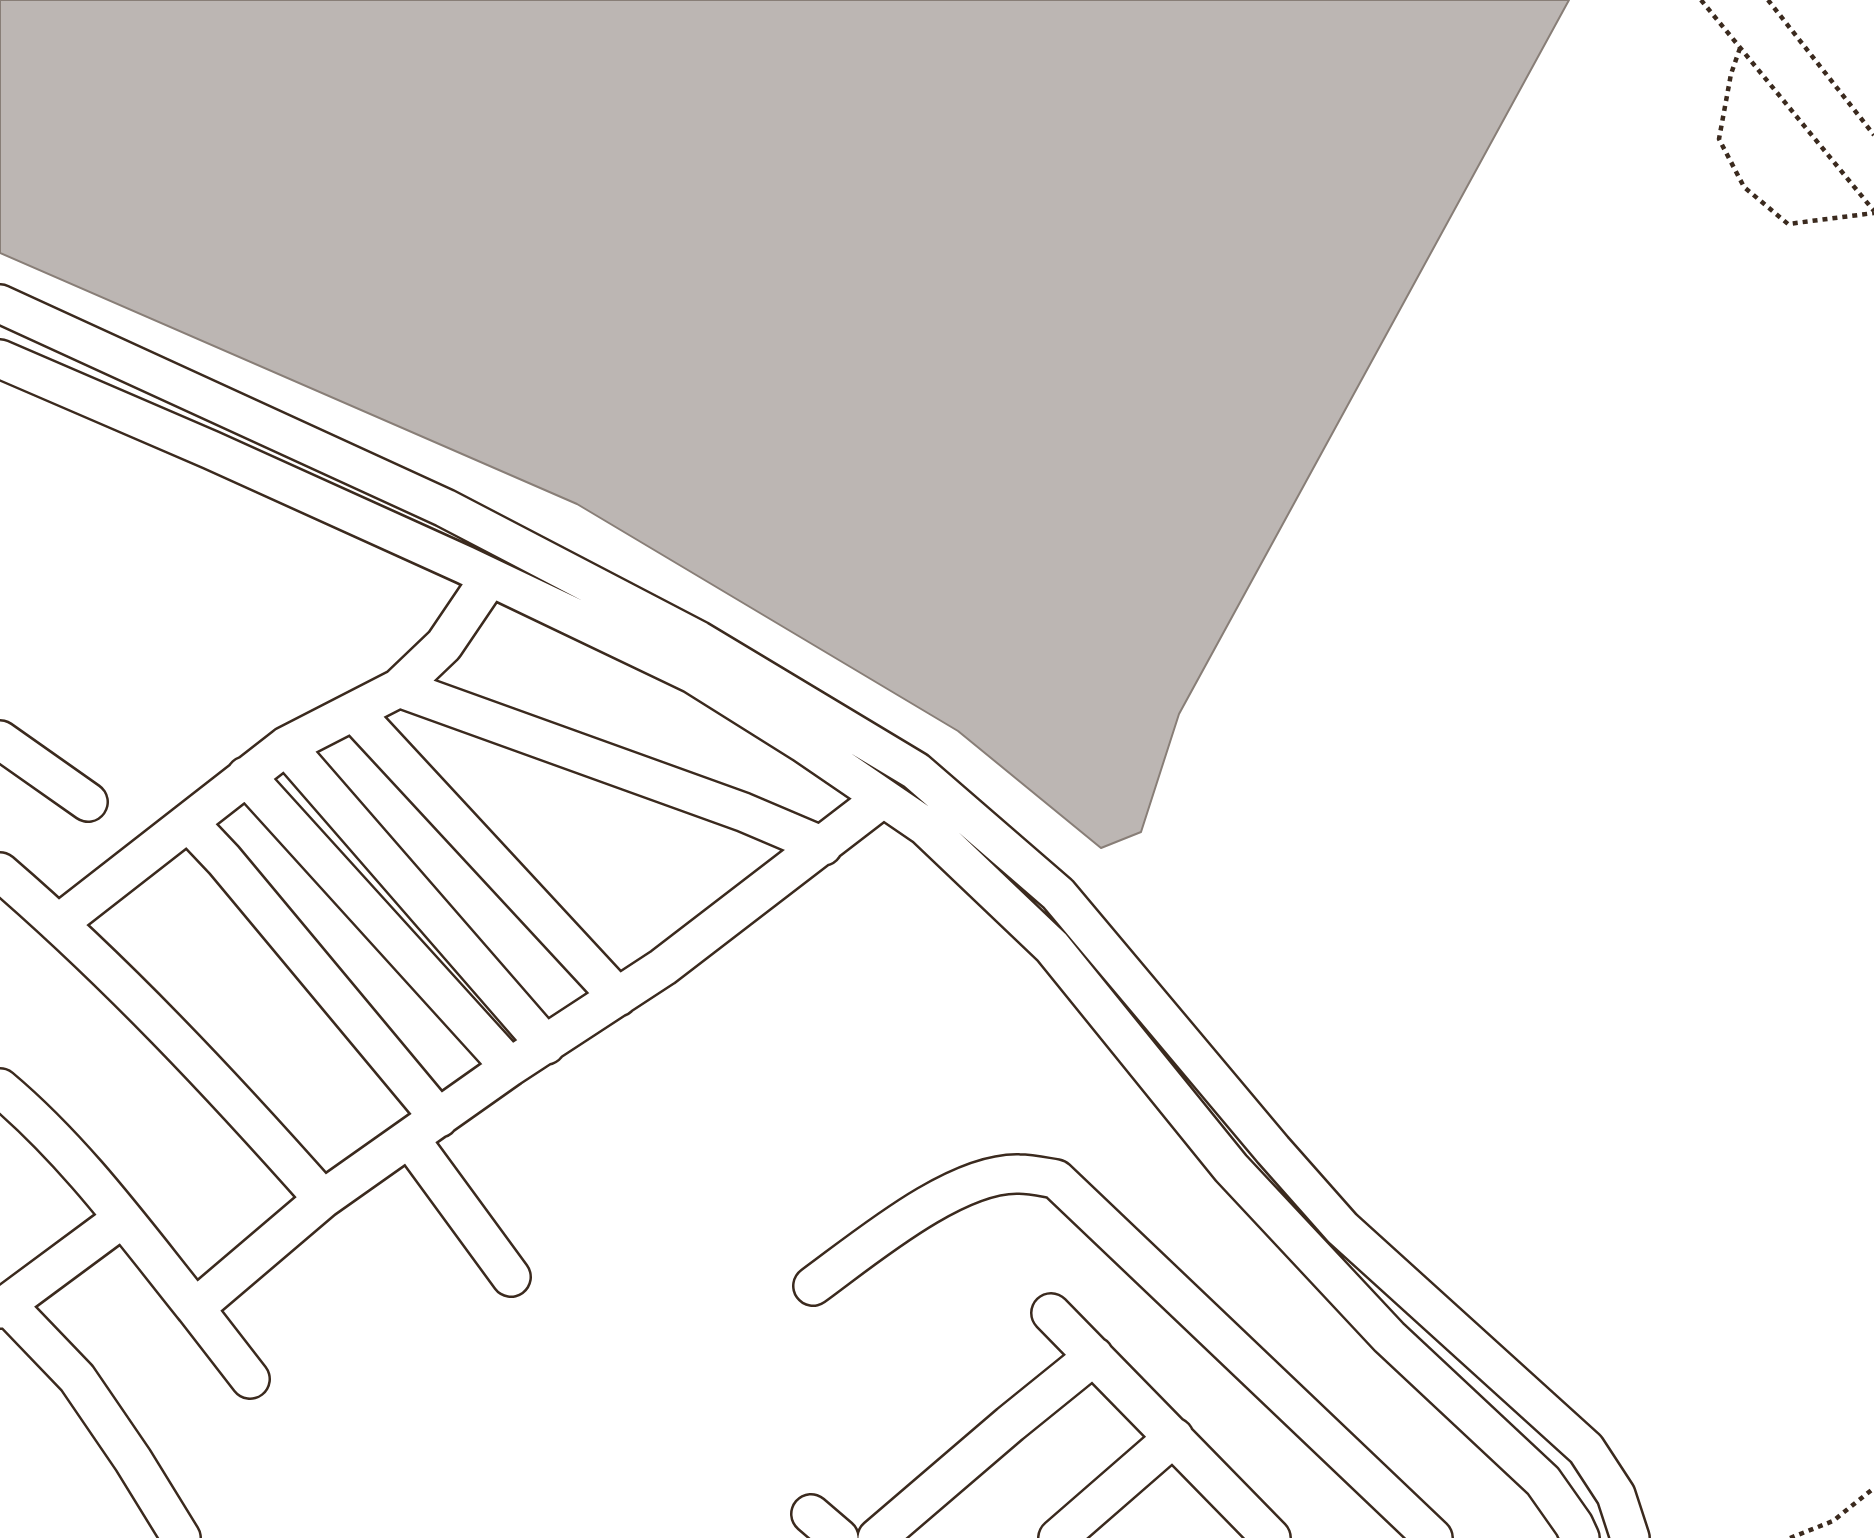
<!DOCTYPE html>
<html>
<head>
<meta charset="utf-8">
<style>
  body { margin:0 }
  canvas { display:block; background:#fff }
</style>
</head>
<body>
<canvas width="1874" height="1538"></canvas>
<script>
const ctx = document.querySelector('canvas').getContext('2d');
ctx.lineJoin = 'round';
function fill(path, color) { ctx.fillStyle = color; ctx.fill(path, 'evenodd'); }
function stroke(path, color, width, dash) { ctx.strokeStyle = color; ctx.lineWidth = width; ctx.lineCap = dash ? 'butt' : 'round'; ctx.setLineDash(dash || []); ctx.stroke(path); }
const water = new Path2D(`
  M0 0H1569L1179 714 1141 832 1101 848 958 731 577 504 0 253Z`);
fill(water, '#bcb6b3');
stroke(water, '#887e77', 2);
const street = new Path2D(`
  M0 304 445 508 698 640 916 771 1058 894 1273 1150 1342 1228 1586 1449 1616 1495 1630 1538
  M0 359 211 450 465 565 693 674 803 743 926 827 1052 947 1231 1168 1389 1337 1543 1481 1574 1525 1580 1538
  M399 688 743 812 823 846
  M355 713 618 997
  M0 740 88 802
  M286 746 546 1045
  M246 776 510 1067
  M189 823 224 860 439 1118
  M0 872C116 972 221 1084 323 1199
  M59 923 286 746 399 688 444 645 490 577
  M0 1088C75 1151 134 1232 195 1308L323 1199 510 1067 663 967 883 798
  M410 1139 511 1277
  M813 1286C864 1249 955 1172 1019 1174 1031 1174 1044 1177 1056 1179L1433 1538
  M6 1304 77 1378 133 1460 181 1538
  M195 1308 250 1379
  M0 1309 123 1218
  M1051 1313 1271 1538
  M811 1514 839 1538
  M877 1538 1010 1424 1094 1356
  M1058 1538 1174 1437`);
stroke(street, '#3b2a1e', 42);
stroke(new Path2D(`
  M1701 0 1874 211
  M1768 0 1874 135
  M1740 48 1731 74 1719 139 1744 187 1788 224 1874 213
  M1790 1538 1833 1521 1874 1488`), '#3b2a1e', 4.5, [5, 5]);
stroke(street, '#fff', 37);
</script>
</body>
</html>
